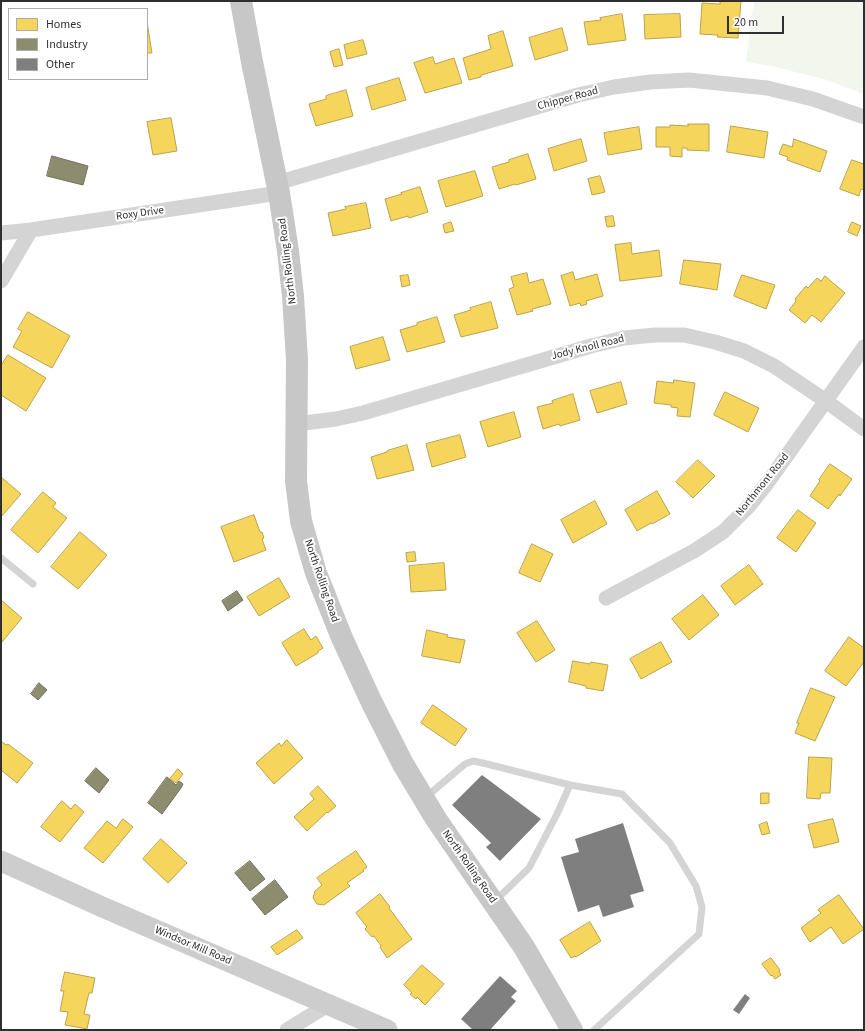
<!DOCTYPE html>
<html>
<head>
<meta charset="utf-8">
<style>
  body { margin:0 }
  #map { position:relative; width:865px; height:1031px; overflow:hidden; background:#fff; font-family:"Source Sans 3",sans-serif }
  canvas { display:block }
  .frame { position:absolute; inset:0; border:2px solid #2f2f2f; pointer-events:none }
  .legend { position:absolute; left:8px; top:8px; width:140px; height:72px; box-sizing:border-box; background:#fff; border:1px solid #acacac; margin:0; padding:5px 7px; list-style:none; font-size:12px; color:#2f2f2f }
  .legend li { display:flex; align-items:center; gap:8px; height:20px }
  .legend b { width:20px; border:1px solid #acacac }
  .scale { position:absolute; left:727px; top:16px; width:57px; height:18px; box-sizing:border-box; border:2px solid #2f2f2f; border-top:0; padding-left:5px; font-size:12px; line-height:14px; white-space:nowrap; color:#2f2f2f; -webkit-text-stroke:3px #fff; paint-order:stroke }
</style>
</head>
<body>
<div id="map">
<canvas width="865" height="1031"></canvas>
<div class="frame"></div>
<ul class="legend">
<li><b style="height:11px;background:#f6d55c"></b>Homes</li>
<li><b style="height:11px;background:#8c8c6e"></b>Industry</li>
<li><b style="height:11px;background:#7f7f7f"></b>Other</li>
</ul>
<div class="scale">20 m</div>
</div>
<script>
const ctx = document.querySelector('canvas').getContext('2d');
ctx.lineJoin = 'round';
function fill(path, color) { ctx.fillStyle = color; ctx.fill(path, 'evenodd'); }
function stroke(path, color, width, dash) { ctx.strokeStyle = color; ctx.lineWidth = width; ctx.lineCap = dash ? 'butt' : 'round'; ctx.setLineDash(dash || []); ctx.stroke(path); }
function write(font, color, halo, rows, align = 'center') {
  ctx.font = font + ' "Source Sans 3",sans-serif'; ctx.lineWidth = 4; ctx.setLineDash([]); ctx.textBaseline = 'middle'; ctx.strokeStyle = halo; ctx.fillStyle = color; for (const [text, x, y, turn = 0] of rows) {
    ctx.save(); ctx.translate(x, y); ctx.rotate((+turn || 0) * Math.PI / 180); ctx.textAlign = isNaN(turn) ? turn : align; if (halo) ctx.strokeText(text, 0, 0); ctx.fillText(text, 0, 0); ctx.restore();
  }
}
fill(new Path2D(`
  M754 1H864V94L824 79 771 66 746 62Z`), '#f2f6ec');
const homes = new Path2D(`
  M720 1H741L738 38 717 37 718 35 700 34 702 3 720 4Z
  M622 14 626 40 588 45 584 22 601 20 600 18Z
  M680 14 681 37 645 39 644 15Z
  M147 22 152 53H147Z
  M562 28 568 50 535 60 529 38Z
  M503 31 513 66 481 75V77L469 80 463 58 491 49 488 36Z
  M363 40 367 54 347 59 344 45Z
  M339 49 343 65 334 67 330 52Z
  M433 57 435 64 454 58 462 83 425 93 414 63Z
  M399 78 406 100 372 110 366 88Z
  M346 90 353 116 316 126 309 104 326 99V96Z
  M171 118 177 151 153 155 147 122Z
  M688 124H709V151L687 150V148H682V157L670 156V147H656V127H670V125L688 126Z
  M731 126 768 132 764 158 727 152Z
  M639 127 642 149 608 155 604 133Z
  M581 139 587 161 554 171 548 149Z
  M794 139 827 151 820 172 787 160 788 157 779 154 783 144 792 147Z
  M528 154 536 179 516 185 515 184 499 189 492 167 509 162V160Z
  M852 160 864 164V190L861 189 859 196 840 189Z
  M475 171 483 196 446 207 438 181Z
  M600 176 605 192 592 195 588 179Z
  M420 187 428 212 409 218 408 216 391 221 385 199 402 194 401 193Z
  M366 203 371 228 333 236 328 213 346 209 345 207Z
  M613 216 615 226 607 227 605 217Z
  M451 222 454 231 445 233 443 225Z
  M852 222 861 226 857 236 848 232Z
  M631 243 632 254 659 250 662 276 620 281 615 245Z
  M684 260 721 264 717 290 680 284Z
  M573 272 575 280 597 274 603 296 586 301 587 304 581 306 580 303 570 306 561 276Z
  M527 273 529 283 543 279 551 304 532 309 533 311 517 315 509 289 514 287 511 277Z
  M408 275 410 285 402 287 400 276Z
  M742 275 775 285 766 309 734 296Z
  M825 276 845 293 821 322 812 315 805 323 789 310 796 301 795 299 806 286 808 288 817 278 821 281Z
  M491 302 498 328 461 337 454 315 471 310 470 308Z
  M28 312 70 336 52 368 13 347 22 331 18 329Z
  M437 317 445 342 407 352 400 330 417 325V323Z
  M383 337 390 360 356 369 350 347Z
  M8 355 46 378 26 411 1 395V366Z
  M674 380 695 383 690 417 677 416 678 408 671 407V405L654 403 657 381 673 383Z
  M621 382 627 404 597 413 590 391Z
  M725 392 759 408 748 432 714 415Z
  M573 394 580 420 560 426 559 424 543 429 537 407 553 403 552 401Z
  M514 412 521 437 488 447 480 422Z
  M460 435 466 457 432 467 426 444Z
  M407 445 414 470 377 479 371 457 387 452V451Z
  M698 460 715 476 693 498 676 482Z
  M830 464 852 479 840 496 839 494 828 509 810 496 820 481 819 480Z
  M1 477 21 494 1 517Z
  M657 491 670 514 652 524 651 523 637 531 625 510Z
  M43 492 56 503 53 507 67 518 38 553 11 530Z
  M595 501 607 524 573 543 561 520Z
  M798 510 816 523 796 552 777 538Z
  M254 515 260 532H262L264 538 262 539 266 550 234 562 221 527Z
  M80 532 107 555 78 589 51 567Z
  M532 544 553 554 540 582 519 573Z
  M415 552 416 561 407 562 406 553Z
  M444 563 446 590 411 592 409 566Z
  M749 565 763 584 735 605 721 586Z
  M279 578 290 597 259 616 247 597Z
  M703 595 719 615 689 640 672 619Z
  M1 600 22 618 2 642 1 641Z
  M537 621 555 650 536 662 517 633Z
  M304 629 311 640 316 636 323 648 318 651V653L296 666 282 643Z
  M427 630 448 635 447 637 465 640 460 663 422 656Z
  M849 637 864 648V662L846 686 825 671Z
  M661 642 672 662 641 679 630 659Z
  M573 661 590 664 591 662 608 665 603 691 586 688V686L569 682Z
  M811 688 835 697 815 741 795 733 799 723H797Z
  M433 705 467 729 455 746 421 723Z
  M287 740 303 758 274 784 256 763 279 743 281 746Z
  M1 741 6 745 8 744 33 763 17 783 1 770Z
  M809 757 832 758 830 793H821L820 799 807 798Z
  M178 769 183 774 176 783 170 779Z
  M318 786 336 806 328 813 327 812 307 831 294 817 314 799 310 794Z
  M761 793H769V803L761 804Z
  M62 801 71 809 75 804 84 812 60 842 41 827Z
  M123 819 133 827 103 863 84 848 107 821 116 828Z
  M833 819 839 842 814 848 808 825Z
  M767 822 770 833 762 835 759 825Z
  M161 839 187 863 168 883 143 859Z
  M356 851 367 867 363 870 364 871 347 883 350 886 324 905 317 904 313 898 315 891 322 885 317 878Z
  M380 894 390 907 389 908 412 939 387 958 380 947 381 946 374 936 372 937 365 929 367 927 356 913Z
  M839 895 864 929 843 944 831 927 810 942 801 928 821 913 818 910Z
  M590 922 601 941 576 957 575 956 571 958 560 940Z
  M297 930 303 938 277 955 271 947Z
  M771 958 780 970 779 971 781 975 775 979 772 975 771 976 762 964Z
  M422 965 444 984 425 1005 417 997 416 999 410 994 412 993 404 985Z
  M65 972 95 978 92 993H89L84 1014 90 1015 87 1029 65 1025 68 1012 60 1011 64 991H61Z`);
fill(homes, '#f6d55c');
stroke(homes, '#baa34e', 1);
const industry = new Path2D(`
  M52 156 88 166 83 185 47 176Z
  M237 591 243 600 228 611 222 601Z
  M39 683 47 690 38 700 31 694Z
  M96 768 109 780 99 793 85 781Z
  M167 777 176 785 179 781 183 784 181 788 162 814 148 803Z
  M250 861 265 879 250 891 235 873Z
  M275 880 288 897 265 915 252 899Z`);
fill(industry, '#8c8c6e');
stroke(industry, '#70705b', 1);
fill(new Path2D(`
  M482 775 541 819 500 861 486 847 491 843 452 805Z
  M623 823 644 891 630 895 634 907 603 917 599 905 578 912 561 857 579 852 575 839Z
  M500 976 517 991 511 997 516 1001 490 1030H473L461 1019Z
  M745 994 750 998 739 1014 733 1010Z`), '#7f7f7f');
stroke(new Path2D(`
  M1 558 33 584
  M426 797 465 764 473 761 483 763 570 785
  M495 901 529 868 557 814 570 785 622 794 670 843 696 886 702 907 699 934 594 1030`), '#d4d4d4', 7);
stroke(new Path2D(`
  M277 183 578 95 614 87 650 82 689 80 767 88 813 99 864 117
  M1 233 31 230 279 193
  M1 281 31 230
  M296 424 336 419 363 413 591 346 624 338 655 335H684L715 342 744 351 774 366 826 401 864 429
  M606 598 694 551 723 532 748 507 768 482 864 347
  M287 1030 328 1005`), '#d4d4d4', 15);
stroke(new Path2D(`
  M1 861 100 906 387 1030`), '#cdcdcd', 21);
stroke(new Path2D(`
  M241 1 252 62 279 193 288 251 293 296 297 360 296 481 301 521 316 573 342 638 372 703 403 764 436 819 524 947 572 1030`), '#c7c7c7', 22);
write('11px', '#2f2f2f', '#fff', [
  ["Chipper Road",568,99,-15],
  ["Roxy Drive",140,214,-8],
  ["North Rolling Road",288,261,-97],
  ["Jody Knoll Road",588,348,-14],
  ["Northmont Road",763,485,-51],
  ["North Rolling Road",321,581,71],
  ["North Rolling Road",469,867,55],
  ["Windsor Mill Road",193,946,23]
]);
</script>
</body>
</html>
